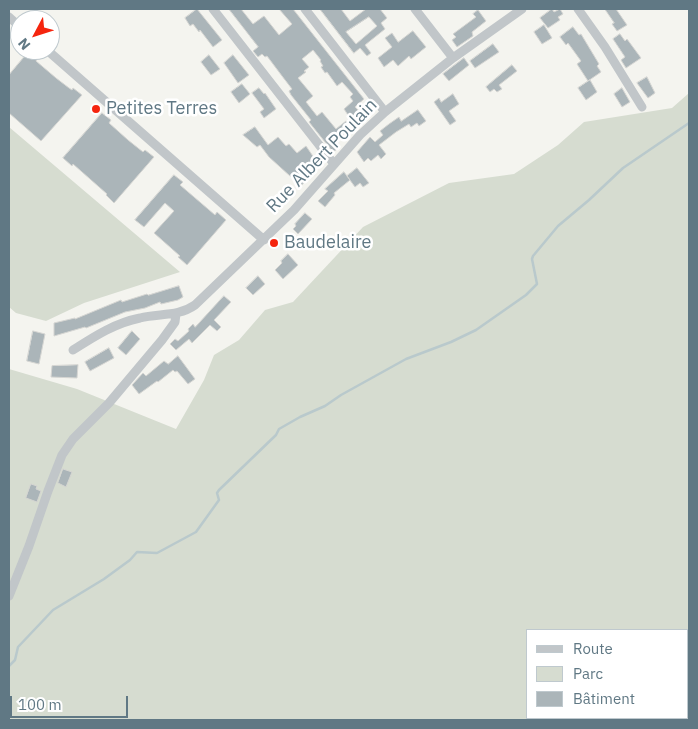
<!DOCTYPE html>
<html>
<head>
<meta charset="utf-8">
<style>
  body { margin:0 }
  #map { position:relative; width:698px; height:729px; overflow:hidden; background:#f4f4ef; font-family:"IBM Plex Sans",sans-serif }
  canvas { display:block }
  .frame { position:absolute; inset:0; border:10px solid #607884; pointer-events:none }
  .legend { position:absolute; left:526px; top:629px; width:162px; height:90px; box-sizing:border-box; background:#fff; border:1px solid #bfc9ce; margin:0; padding:6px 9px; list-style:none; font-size:15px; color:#607884 }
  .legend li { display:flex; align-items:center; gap:10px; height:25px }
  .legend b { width:25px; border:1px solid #bfc9ce }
  .north { position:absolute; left:10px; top:10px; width:50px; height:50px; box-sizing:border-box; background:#fff; border:1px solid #bfc9ce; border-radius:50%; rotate:230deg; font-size:14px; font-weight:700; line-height:20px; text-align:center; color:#607884 }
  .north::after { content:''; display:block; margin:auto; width:18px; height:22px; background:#f5250e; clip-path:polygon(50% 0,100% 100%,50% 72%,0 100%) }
  .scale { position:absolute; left:10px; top:696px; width:118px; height:22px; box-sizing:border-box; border:2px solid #607884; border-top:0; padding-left:6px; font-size:15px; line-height:18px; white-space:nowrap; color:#607884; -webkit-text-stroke:4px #fff; paint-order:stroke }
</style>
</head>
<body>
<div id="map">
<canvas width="698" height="729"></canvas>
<div class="frame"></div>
<ul class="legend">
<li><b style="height:6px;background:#c1c6c9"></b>Route</li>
<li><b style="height:14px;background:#d6dcd0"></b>Parc</li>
<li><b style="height:14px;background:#abb5b9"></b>Bâtiment</li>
</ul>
<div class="north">N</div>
<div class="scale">100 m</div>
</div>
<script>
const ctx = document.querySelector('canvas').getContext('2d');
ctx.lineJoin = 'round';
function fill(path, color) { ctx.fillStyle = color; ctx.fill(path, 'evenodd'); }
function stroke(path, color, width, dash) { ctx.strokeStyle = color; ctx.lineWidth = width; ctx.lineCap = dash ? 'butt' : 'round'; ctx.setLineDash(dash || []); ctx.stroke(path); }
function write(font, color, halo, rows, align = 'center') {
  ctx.font = font + ' "IBM Plex Sans",sans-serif'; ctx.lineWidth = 5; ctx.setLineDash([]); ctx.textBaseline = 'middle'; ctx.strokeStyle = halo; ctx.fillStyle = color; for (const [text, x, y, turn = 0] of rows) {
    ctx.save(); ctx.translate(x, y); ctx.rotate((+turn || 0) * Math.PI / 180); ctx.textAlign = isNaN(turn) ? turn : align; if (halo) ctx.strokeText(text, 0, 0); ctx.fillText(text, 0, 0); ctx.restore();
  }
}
fill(new Path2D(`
  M689 93V720H9V369L77 389 176 429 204 380 214 355 239 340 265 310 293 302 363 227 449 183 514 174 558 145 584 122 672 108ZM527 630H687V718H527Z
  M9 127 180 272 84 303 46 321 16 313 9 307Z`), '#d6dcd0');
stroke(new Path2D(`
  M9 666 15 660 18 647 53 610 104 579 130 560 137 552 157 553 196 532 219 500 217 493 219 490 276 435 279 429 300 417 325 406 341 395 406 359 451 342 476 330 526 295 537 284 532 259 533 256 558 226 589 200 623 168 689 123`), '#b9c9cc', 2.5);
const building = new Path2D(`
  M197 9 222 40 213 47 200 30 199 32 193 24 190 26 185 18Z
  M229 9H241L253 24 264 16 279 35 292 24 279 9H293L364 99 355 107 359 111 350 118 344 109 353 101 350 97 353 94 342 82 337 86 327 72 325 73 321 67 323 66 320 61 321 60 313 50 302 59 309 67 304 71 306 72 298 78 313 96 306 102 317 116 322 112 336 129 346 121 352 128 335 142 339 148 333 152 309 122 311 120 291 95 289 91 292 89 282 76 267 56 265 57 262 54 258 57 253 51 258 47Z
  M320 9H341L350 21 366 9H380L387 18 381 23 385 29 365 45 371 53 367 56 360 48 354 53ZM369 17 377 26 356 44 346 32Z
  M552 9 554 12 560 9 563 14 558 17 560 20 548 28 540 18Z
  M605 9H616L627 25 617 31 612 24 614 23Z
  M478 10 486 21 472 32 473 36 457 47 452 40 456 37 453 34 476 17 473 14Z
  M544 25 552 38 542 44 534 32Z
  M573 27 579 35 581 34 599 64 597 66 601 72 588 81 577 64 581 61 568 43 566 45 560 37Z
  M413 31 426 47 411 59 409 56 398 66 393 60 384 67 378 58 392 47 385 38 392 33 398 42Z
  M620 34 625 41 627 39 641 58 626 68 621 60 625 57 613 39Z
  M493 44 499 52 475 68 470 61Z
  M30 50 38 57 36 61 56 78 69 88 72 90 73 88 82 95 41 141 9 113V75Z
  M209 55 220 69 211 75 201 62Z
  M233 55 249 75 238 83 224 63Z
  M464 58 469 65 449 81 443 74Z
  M512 65 517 71 499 85 502 89 497 92 494 89 490 92 486 87Z
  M647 77 655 93 648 98 637 83Z
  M590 80 597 92 586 100 578 88Z
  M242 84 250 94 239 103 231 92Z
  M259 88 264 94 265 93 276 109 264 118 260 112 264 109 252 93Z
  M622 88 630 102 622 107 614 94Z
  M453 94 459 104 449 111 456 121 450 125 434 102 439 98 441 102Z
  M418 110 426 121 419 126 417 123 411 127 409 124 396 132 379 145 386 154 381 159 378 155 371 161 368 158 364 162 357 152 370 137 375 142 383 135 380 131 389 124 399 117 401 121Z
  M102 113 111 120 109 123 128 140 143 152 145 150 154 157 114 203 106 195 107 194 73 164 72 166 63 158Z
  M255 127 268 145 278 137 286 146 289 144 297 153 306 146 319 165 301 186 269 157 260 145 257 147 243 135Z
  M357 168 369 183 363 187 360 183 355 187 347 176Z
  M344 172 350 180 334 193 335 195 325 207 318 201 328 191 325 189Z
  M174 175 183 182 180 185 215 215 217 212 226 220 187 265 178 257 180 256 154 233 174 211 165 203 144 227 135 220Z
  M305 213 312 219 298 234 293 229 296 226 295 224Z
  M288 254 298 265 283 279 275 270 282 263 281 261Z
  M258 276 265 284 253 295 246 288Z
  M179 286 183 297 178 300 161 304 160 302 145 308 125 312 86 328 85 327 54 336V323L75 318V319L121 300 122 302 147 294 148 295Z
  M224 296 231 302 214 320 221 327 217 331 210 325 192 343 189 339 176 350 170 344 175 339 178 341 189 331 188 329 193 324 195 327Z
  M33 331 45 334 39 364 27 361Z
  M132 331 140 339 126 355 118 348Z
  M109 348 114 358 90 371 85 362Z
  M178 356 195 379 188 384 177 371 175 372 173 370 158 382 157 381 139 394 132 385 143 373 146 376 164 361 168 364Z
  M78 365 77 378 51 377 52 366Z
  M63 469 72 472 66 487 58 483Z
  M31 484 37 486 36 489 41 491 37 502 26 498Z`);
fill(building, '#abb5b9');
stroke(building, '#d5d5d2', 1);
stroke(new Path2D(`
  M213 9 334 164
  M305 9 385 112
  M415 9 453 58
  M578 9 605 47 642 107
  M9 17 20 27
  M47 50 264 240
  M73 350C95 336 115 323 140 318 159 313 178 317 195 305L294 210 360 135 385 112 453 58 522 9
  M9 596 29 546 48 491 62 455 73 439 109 403 162 340 175 322 176 314`), '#c1c6c9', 9);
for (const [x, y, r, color] of [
  [96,109,5,"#f5250e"],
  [274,243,5,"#f5250e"]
]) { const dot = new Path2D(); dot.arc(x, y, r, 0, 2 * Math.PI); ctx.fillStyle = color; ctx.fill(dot); stroke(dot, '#fff', 2); }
write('18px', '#607884', '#fff', [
  ["Petites Terres",106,109],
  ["Baudelaire",284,243]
], 'left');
write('18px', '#607884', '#fff', [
  ["Rue Albert Poulain",322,156,-46]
]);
</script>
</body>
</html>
